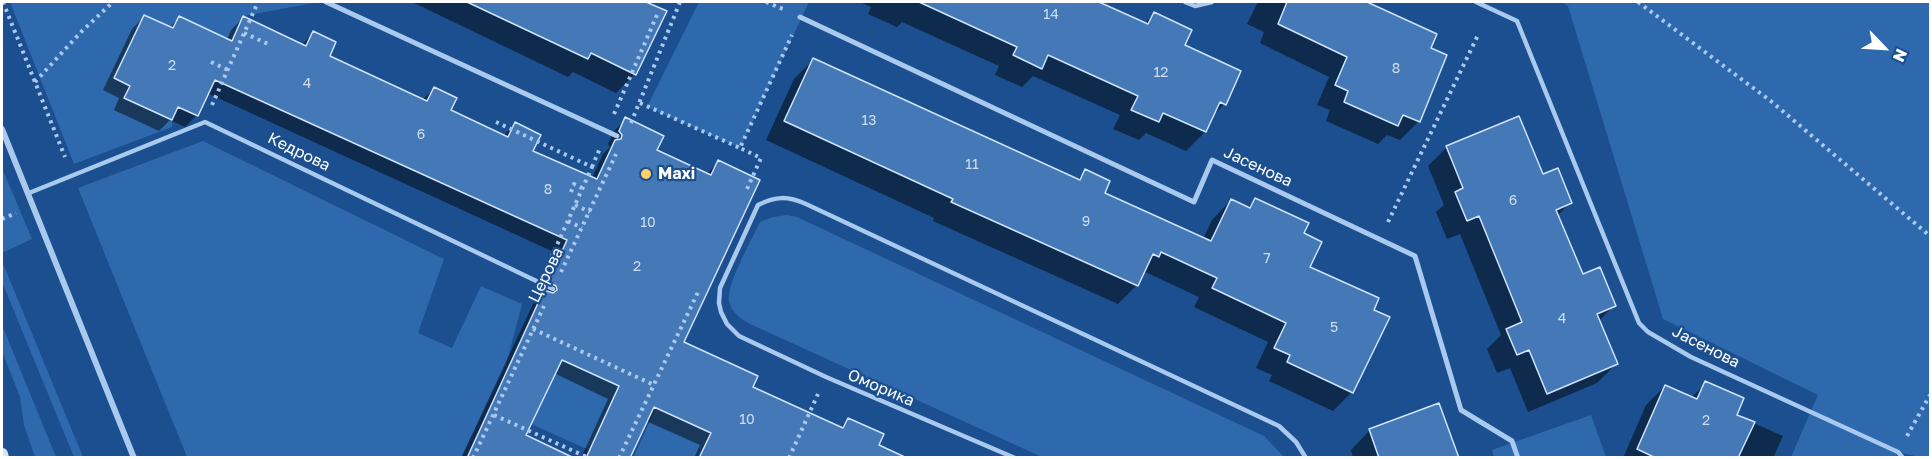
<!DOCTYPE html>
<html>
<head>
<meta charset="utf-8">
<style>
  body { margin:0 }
  #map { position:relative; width:1932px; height:459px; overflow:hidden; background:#1b4f8f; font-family:"Golos Text",sans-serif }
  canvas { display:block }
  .frame { position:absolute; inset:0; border:3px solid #fff; pointer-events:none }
  .north { position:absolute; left:1854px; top:18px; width:60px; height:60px; -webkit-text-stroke:4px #1b4f8f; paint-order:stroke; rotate:115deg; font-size:16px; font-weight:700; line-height:24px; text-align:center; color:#fff }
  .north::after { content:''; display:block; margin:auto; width:21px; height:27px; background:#fff; clip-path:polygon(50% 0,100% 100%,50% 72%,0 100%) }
</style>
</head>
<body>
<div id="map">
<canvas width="1932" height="459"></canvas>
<div class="frame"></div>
<div class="north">N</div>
</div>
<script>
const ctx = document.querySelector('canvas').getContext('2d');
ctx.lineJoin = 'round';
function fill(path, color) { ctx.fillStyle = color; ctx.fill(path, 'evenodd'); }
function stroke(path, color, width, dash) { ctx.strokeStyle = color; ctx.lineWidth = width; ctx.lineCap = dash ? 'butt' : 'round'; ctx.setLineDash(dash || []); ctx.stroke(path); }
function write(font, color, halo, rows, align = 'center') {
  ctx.font = font + ' "Golos Text",sans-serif'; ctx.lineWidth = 4.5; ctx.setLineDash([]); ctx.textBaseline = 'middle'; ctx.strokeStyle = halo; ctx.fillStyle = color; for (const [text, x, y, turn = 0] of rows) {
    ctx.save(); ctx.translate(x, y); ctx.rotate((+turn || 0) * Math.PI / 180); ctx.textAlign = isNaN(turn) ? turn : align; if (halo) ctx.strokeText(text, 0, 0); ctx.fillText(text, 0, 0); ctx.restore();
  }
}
fill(new Path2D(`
  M10 2H319L243 16 225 54 195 23 179 16 173 28 144 15 135 34 130 86 125 98 172 120V127L74 164Z
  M699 2H809L740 148 647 107Z
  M1561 2H1930V457H1919L1898 452 1895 458 1791 457 1818 395 1663 319 1568 6Z
  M203 141 444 259 418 333 452 348 481 286 522 304 506 365 462 457H187L78 188Z
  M2 168 32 239 2 253Z
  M787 215 797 217 1264 436 1284 457H1042L750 324C741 319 731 312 729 301 726 285 752 239 760 222L773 217Z
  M2 261 83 457H74L2 282Z
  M2 325 56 457H35L24 425 20 397 2 351Z
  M562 360 619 386 589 450 531 424Z
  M656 408 711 433 701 453 711 457 633 458Z
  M1591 415 1606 457H1494L1492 450Z`), '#2e69ad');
fill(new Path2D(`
  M412 2H643L665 12 635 74 616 93 573 72 568 77Z
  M860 2H1096L1144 24 1154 14 1183 46 1239 71 1224 104 1211 118 1205 132 1186 151 1146 133 1139 140 1113 129 1120 115 1033 76 1022 87 995 75 999 66 902 22 897 27 868 14 871 7Z
  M1258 2H1370L1369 4 1429 49 1419 121 1400 140 1387 135 1378 144 1326 121 1330 110 1317 105 1329 77 1260 43 1264 32 1247 24Z
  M144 17 169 28 179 18 227 40 231 30 243 18 302 45 313 33 328 56 422 100 434 89 449 110 503 136 515 124 531 152 592 178 603 154 610 147 608 144 614 131 626 119 655 151 706 175 718 162 682 343 751 388 840 428 848 420 877 446 902 458H694L700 445 646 421 628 458H581L608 399 554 373 524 436 571 458H461L533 304 540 296 537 294 556 253 207 93 197 115 185 127 170 120 159 131 114 110 119 98 103 90 132 29Z
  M813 60 1077 180 1086 171 1103 193 1203 239 1212 220 1231 200 1247 208 1255 200 1302 234 1308 268 1372 311 1352 392 1333 411 1269 381 1272 375 1256 368 1268 342 1194 307 1199 297 1143 271 1137 285 1118 304 933 221 934 218 766 140 794 79Z
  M1447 147 1542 176 1571 202 1557 216 1582 276 1614 305 1599 321 1616 364 1597 383 1528 412 1510 368 1497 373 1487 349 1501 335 1460 234 1447 239 1436 212 1444 205 1428 166Z
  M1706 383 1735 415 1783 436 1773 458H1623L1646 405 1665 386 1691 398Z
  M1370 430 1457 458H1353L1351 450Z`), '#0007');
const building = new Path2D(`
  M467 2H646L667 11 636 75 591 53 588 59Z
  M919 2H1099L1148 24 1154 12 1192 30 1185 45 1241 71 1226 105 1220 102 1206 132 1163 113 1159 122 1131 110 1138 96 1048 55 1042 69 1013 55 1017 47Z
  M1287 2H1367L1437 34 1431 48 1447 55 1420 122 1403 115 1398 126 1344 102 1348 91 1335 85 1347 57 1278 24Z
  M144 15 173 28 179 16 232 41 243 16 306 46 313 31 336 42 330 56 427 101 434 87 457 98 451 110 508 137 515 122 541 135 533 151 597 179 615 140 621 139 622 135 619 131 625 117 664 136 657 150 711 175 718 160 760 180 684 342 758 376 753 387 843 428 848 418 884 434 879 445 907 458H699L711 433 654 407 630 458H586L619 386 562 360 526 435 574 458H467L544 290 553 293 557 290 556 286 548 282 567 240 215 80 198 116 178 107 172 120 124 98 130 86 114 78Z
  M813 58 1080 180 1085 169 1110 181 1105 193 1211 241 1231 199 1250 208 1255 198 1309 223 1304 233 1322 242 1310 267 1379 298 1374 310 1390 317 1353 393 1287 362 1290 355 1274 348 1286 323 1212 288 1217 278 1161 252 1159 257 1153 254 1138 286 951 202 953 199 784 121Z
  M1519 116 1543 174 1558 168 1572 203 1556 210 1583 274 1600 267 1616 306 1597 314 1618 364 1547 394 1529 350 1517 355 1506 329 1522 322 1479 216 1467 221 1455 192 1463 188 1446 146Z
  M1705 381 1744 398 1737 415 1755 422 1738 458H1656L1637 449 1665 385 1697 399Z
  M1439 403 1459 458H1379L1369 429Z`);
fill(building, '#4478b7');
stroke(building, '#cfe3fa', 1.5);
stroke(new Path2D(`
  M3 2 65 157
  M766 2 783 9
  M1638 2 1772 102 1930 236
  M244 33 268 44
  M211 62 228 70
  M35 82 82 31 113 2
  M640 103 740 148
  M212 105 258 2
  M614 114 657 15
  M496 122 592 167 548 265
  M631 123 680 2
  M592 167 600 148
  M747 189 761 158 740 148 792 35
  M571 192 574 184 582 188
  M575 205 590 212
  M2 219 16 213
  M568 221 582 228
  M1388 222 1478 35
  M561 272 616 154
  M533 329 654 385
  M494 415 589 458
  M1907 436 1930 395
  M473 458 544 306
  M619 458 699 290
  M789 458 818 394`), '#a9c9ee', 4, [3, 4.5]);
stroke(new Path2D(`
  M1185 2 1195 6 1212 2
  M1476 2 1517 21 1639 323 1648 332 1691 357 1898 452 1903 458
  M29 193 205 122 553 289
  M1015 458 826 377 739 336 727 324 721 312 719 303 720 288 758 205C776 196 788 196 806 204L1279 426 1296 442 1306 458`), '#a9c9ee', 4.5);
stroke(new Path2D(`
  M326 2 617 136
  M800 17 1194 202 1212 160 1415 256 1461 410 1512 441 1518 458`), '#a9c9ee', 5);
stroke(new Path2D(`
  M2 129 134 458`), '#a9c9ee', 6);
stroke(new Path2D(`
  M2 454 3 458`), '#d6e6fa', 12);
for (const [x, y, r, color] of [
  [646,174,6,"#ffd166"]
]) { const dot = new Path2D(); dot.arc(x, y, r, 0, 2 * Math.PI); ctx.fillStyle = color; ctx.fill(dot); stroke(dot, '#1b4f8f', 2); }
write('14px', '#d0dded', null, [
  ["14",1051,15],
  ["2",172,66],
  ["8",1396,69],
  ["12",1161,73],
  ["4",307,84],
  ["13",869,121],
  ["6",421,135],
  ["11",972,165],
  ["8",548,190],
  ["6",1513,201],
  ["9",1086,222],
  ["10",648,223],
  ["7",1267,259],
  ["2",637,267],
  ["4",1562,319],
  ["5",1334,328],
  ["10",747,420],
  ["2",1706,421]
]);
write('16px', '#fff', '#1b4f8f', [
  ["Кедрова",299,152,26],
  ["Јасенова",1258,167,25],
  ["Церова",546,275,-64],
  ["Јасенова",1706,347,27],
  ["Оморика",881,388,23]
]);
write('bold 16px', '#fff', '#1b4f8f', [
  ["Maxi",658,174]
], 'left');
</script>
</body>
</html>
